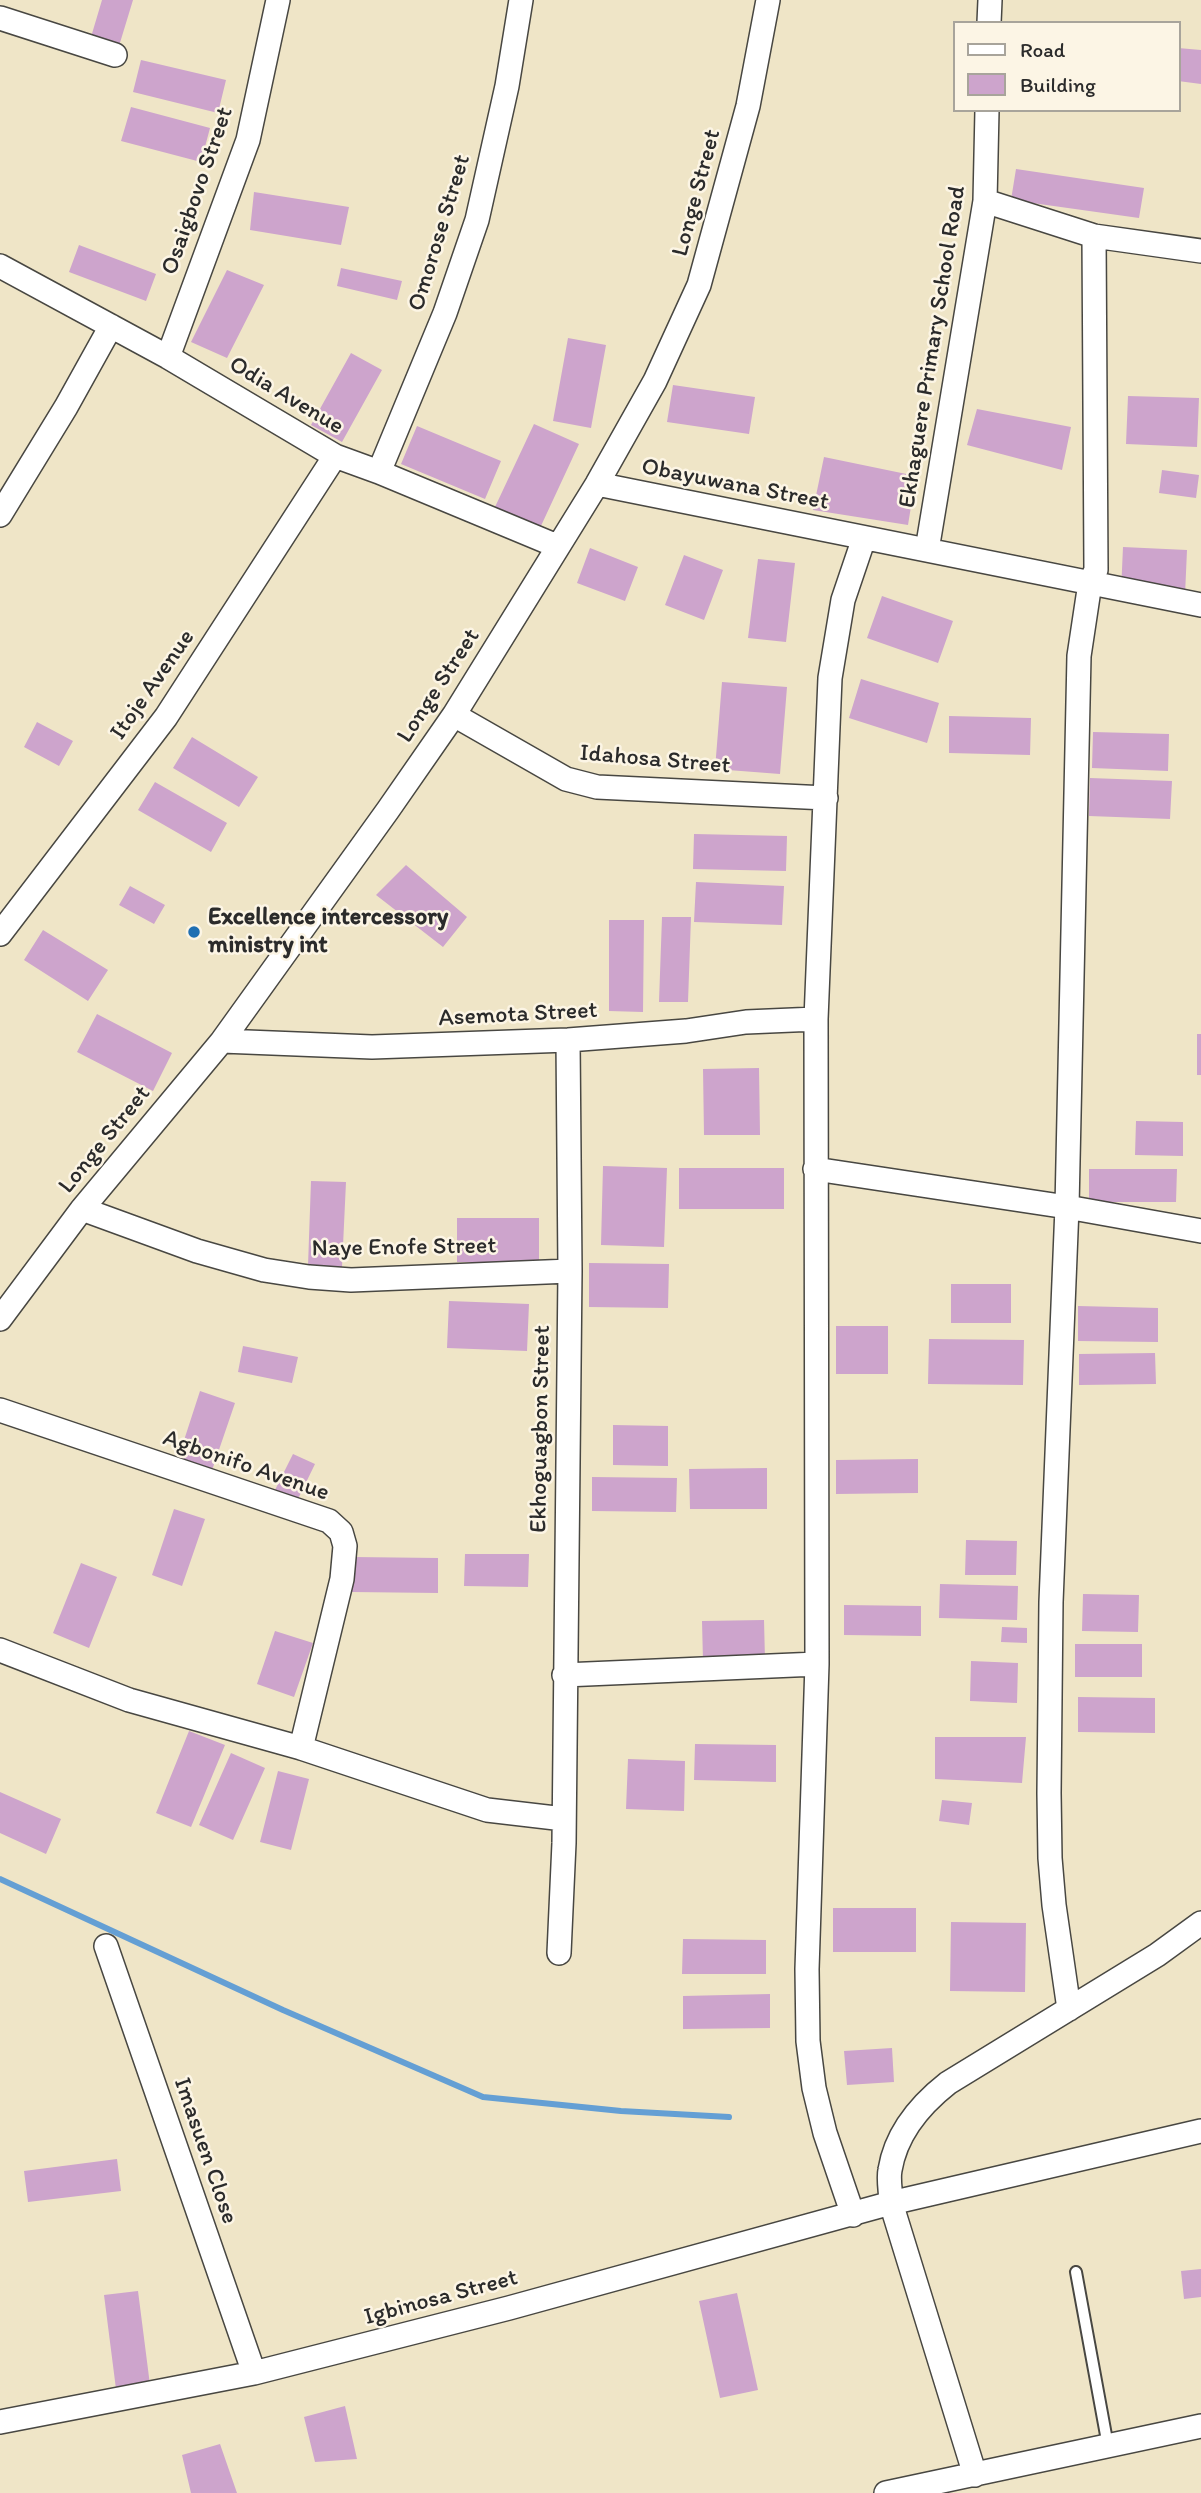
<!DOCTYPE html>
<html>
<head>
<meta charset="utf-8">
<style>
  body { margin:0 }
  #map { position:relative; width:1201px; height:2493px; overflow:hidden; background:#efe5c7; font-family:Itim,sans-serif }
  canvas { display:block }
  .legend { position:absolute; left:953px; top:21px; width:228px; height:91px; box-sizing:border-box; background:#fcf5e5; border:2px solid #a8a49b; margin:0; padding:9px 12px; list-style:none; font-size:21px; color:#2b2b2b }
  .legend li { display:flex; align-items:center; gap:14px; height:35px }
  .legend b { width:35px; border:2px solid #a8a49b }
</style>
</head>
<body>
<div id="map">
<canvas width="1201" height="2493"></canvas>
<ul class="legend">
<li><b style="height:9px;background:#fff"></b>Road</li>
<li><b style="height:19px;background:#cda4cc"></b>Building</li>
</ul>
</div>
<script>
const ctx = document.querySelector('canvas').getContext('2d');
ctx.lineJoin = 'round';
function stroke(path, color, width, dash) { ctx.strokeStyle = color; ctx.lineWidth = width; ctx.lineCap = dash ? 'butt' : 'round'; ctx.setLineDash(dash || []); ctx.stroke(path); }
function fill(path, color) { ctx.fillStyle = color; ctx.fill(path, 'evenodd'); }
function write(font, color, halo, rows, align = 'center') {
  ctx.font = font + ' Itim,sans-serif'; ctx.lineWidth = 5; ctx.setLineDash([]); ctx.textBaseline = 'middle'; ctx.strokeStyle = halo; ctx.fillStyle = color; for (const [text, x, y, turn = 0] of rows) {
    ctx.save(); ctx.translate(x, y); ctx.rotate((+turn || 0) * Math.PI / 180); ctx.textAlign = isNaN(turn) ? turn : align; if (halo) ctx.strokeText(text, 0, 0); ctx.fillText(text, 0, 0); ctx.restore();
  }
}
stroke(new Path2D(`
  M0 1879 283 2010 483 2097 621 2111 729 2117`), '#649fd4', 6);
fill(new Path2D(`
  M102 0H133L119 46 91 37Z
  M1178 48 1201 50V84L1178 81Z
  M141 60 226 80 218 113 133 92Z
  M131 107 210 128 201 162 121 141Z
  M1016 169 1144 188 1139 218 1011 200Z
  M254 192 349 207 341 245 250 230Z
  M79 245 156 274 146 301 69 272Z
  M341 268 402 281 397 300 337 286Z
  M227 270 264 285 227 358 191 342Z
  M568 338 606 345 591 428 553 421Z
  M351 353 382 370 342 442 311 425Z
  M673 385 755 397 749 434 667 422Z
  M1128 396 1199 398 1197 447 1126 444Z
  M977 409 1071 427 1062 470 967 445Z
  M534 424 579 444 540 528 495 507Z
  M417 426 501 461 485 499 401 464Z
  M824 457 916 476 908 525 813 510Z
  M1162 470 1199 475 1196 498 1159 493Z
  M1123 547 1187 550 1185 595 1121 592Z
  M590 548 638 567 625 601 577 583Z
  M684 555 723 570 704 620 665 605Z
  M758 559 795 563 786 642 748 638Z
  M882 596 953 621 938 663 867 638Z
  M861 679 939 703 927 743 849 718Z
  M722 682 787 687 780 774 715 769Z
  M949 716 1031 718 1030 755 949 753Z
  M37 722 73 741 59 766 24 747Z
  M1093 732 1169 734 1168 771 1092 768Z
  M192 737 258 777 239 807 173 768Z
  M1090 778 1172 781 1170 819 1089 816Z
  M155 782 227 823 211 852 138 810Z
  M694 834 787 836 786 871 693 869Z
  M406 865 467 917 443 947 376 895Z
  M696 882 784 886 782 925 694 922Z
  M130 886 165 905 154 924 119 905Z
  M662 917H691L688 1002H659Z
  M609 920H644L643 1012 609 1011Z
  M43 930 108 970 88 1001 24 960Z
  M97 1014 172 1053 153 1091 77 1052Z
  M1197 1034H1201V1075H1197Z
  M759 1068 760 1135H704L703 1069Z
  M1136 1121 1183 1122V1156L1135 1155Z
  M603 1166 667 1168 664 1247 601 1245Z
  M679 1168H784V1209H679Z
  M1089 1169H1177L1176 1202H1089Z
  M311 1181 346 1182 342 1267 308 1266Z
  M457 1218H539V1262H457Z
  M589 1263 669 1264 668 1308 589 1307Z
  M951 1284H1011V1323H951Z
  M449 1301 529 1304 527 1351 447 1348Z
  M1078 1306 1158 1308V1342L1078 1341Z
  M836 1326H888V1374H836Z
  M929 1339 1024 1340 1023 1385 928 1384Z
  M243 1346 298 1357 292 1383 238 1372Z
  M1155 1353 1156 1384 1079 1385V1354Z
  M200 1391 235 1403 209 1479 175 1468Z
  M613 1425 668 1426V1466L613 1465Z
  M293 1454 315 1464 297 1501 275 1490Z
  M918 1459V1493L836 1494V1460Z
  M767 1468V1509H690L689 1469Z
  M592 1477 677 1478 676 1512 592 1511Z
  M174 1509 205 1519 182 1586 152 1575Z
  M966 1540 1017 1541 1016 1575H965Z
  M465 1554H529L528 1587 464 1586Z
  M353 1557 438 1558V1593L352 1592Z
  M81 1563 117 1577 89 1648 53 1633Z
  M940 1584 1018 1586 1017 1620 939 1618Z
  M1083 1594 1139 1595 1138 1632 1082 1631Z
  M844 1605 921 1606V1636L844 1635Z
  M764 1620 765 1660 703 1661 702 1621Z
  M1002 1627 1027 1628V1643L1001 1642Z
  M275 1631 313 1643 294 1697 257 1684Z
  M1075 1644H1142V1677H1075Z
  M971 1661 1018 1663 1017 1703 970 1701Z
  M1078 1697 1155 1698V1733L1078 1732Z
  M189 1731 225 1745 191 1827 156 1813Z
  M935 1737H1026L1022 1783 935 1779Z
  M695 1744 776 1745V1782L694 1780Z
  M231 1753 265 1768 233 1840 199 1825Z
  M628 1759 685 1761 684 1811 626 1809Z
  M278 1771 309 1779 291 1850 260 1842Z
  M0 1792 61 1819 46 1854 0 1833Z
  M942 1800 972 1803 969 1825 939 1821Z
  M833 1908H916V1952H833Z
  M951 1922 1026 1923 1025 1992 950 1991Z
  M683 1939 766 1940V1974H682Z
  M770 1994V2028L683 2029V1996Z
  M892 2048 894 2082 847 2085 844 2051Z
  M117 2159 121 2191 28 2202 24 2171Z
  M1201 2269V2297L1184 2299 1181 2271Z
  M138 2291 150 2385 116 2389 104 2295Z
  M737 2293 758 2390 720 2398 699 2301Z
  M345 2406 357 2459 315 2462 304 2417Z
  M220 2444 237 2493H191L182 2455Z`), '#cda4cc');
const service = new Path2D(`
  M1076 2272 1108 2446`);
const minor = new Path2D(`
  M0 18 115 55
  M989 23 990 0
  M985 201 1094 236 1201 251
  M0 266 168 357 335 456 379 472 557 546
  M168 357 248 140 278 0
  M379 472 445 313 477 220 507 86 521 0
  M597 484 1201 605
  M0 515 66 407 111 326
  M927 550 985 201 987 110
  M454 715 566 779 597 787 826 798
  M0 934 166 717 335 456
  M222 1041 372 1047 568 1040 686 1031 746 1022 816 1019
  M815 1169 1067 1207 1201 1231
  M82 1209 197 1251 264 1270 309 1277 351 1280 570 1271
  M0 1319 82 1209 222 1041 388 810 454 715 597 484 655 381 699 285 748 106 768 0
  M0 1410 329 1521 341 1532 345 1546 342 1579 301 1748
  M0 1650 129 1700 301 1748 487 1810 564 1819
  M564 1675 817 1664
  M106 1946 254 2373
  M559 1953 564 1843 570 1271 568 1040
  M1069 2009 1054 1905 1050 1858 1049 1793 1051 1602 1067 1207 1079 656 1090 583 1096 570 1094 236
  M853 2215 825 2133 814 2088 808 2041 807 1969 817 1664 816 1019 830 678 843 600 864 538
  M0 2422 254 2373 509 2308 891 2203 1201 2131
  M975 2475 891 2203C891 2193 888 2180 890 2170 896 2133 920 2105 948 2083L1157 1955 1201 1923
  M886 2493 1201 2426`);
stroke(service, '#484742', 14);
stroke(minor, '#484742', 26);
stroke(service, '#fff', 10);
stroke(minor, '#fff', 23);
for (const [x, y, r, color] of [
  [194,932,7,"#1f6fb2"]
]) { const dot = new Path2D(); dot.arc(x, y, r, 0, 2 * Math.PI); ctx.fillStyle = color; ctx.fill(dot); stroke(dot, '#fcf5e5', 2.5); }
write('24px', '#2b2b2b', '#fcf5e5', [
  ["Osaigbovo Street",198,191,-71],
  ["Longe Street",697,193,-75],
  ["Omorose Street",440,233,-73],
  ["Ekhaguere Primary School Road",933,347,-81],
  ["Odia Avenue",286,396,31],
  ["Obayuwana Street",735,485,11],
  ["Itoje Avenue",153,685,-55],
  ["Longe Street",439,686,-57],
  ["Idahosa Street",655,760,5],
  ["Asemota Street",518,1015,-3],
  ["Longe Street",105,1140,-51],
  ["Naye Enofe Street",404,1248,-1],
  ["Ekhoguagbon Street",541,1429,-89],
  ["Agbonifo Avenue",246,1466,19],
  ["Imasuen Close",205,2151,71],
  ["Igbinosa Street",441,2298,-15]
]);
write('bold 24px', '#2b2b2b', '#fcf5e5', [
  ["Excellence intercessory",208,918],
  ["ministry int",208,946]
], 'left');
</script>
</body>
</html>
